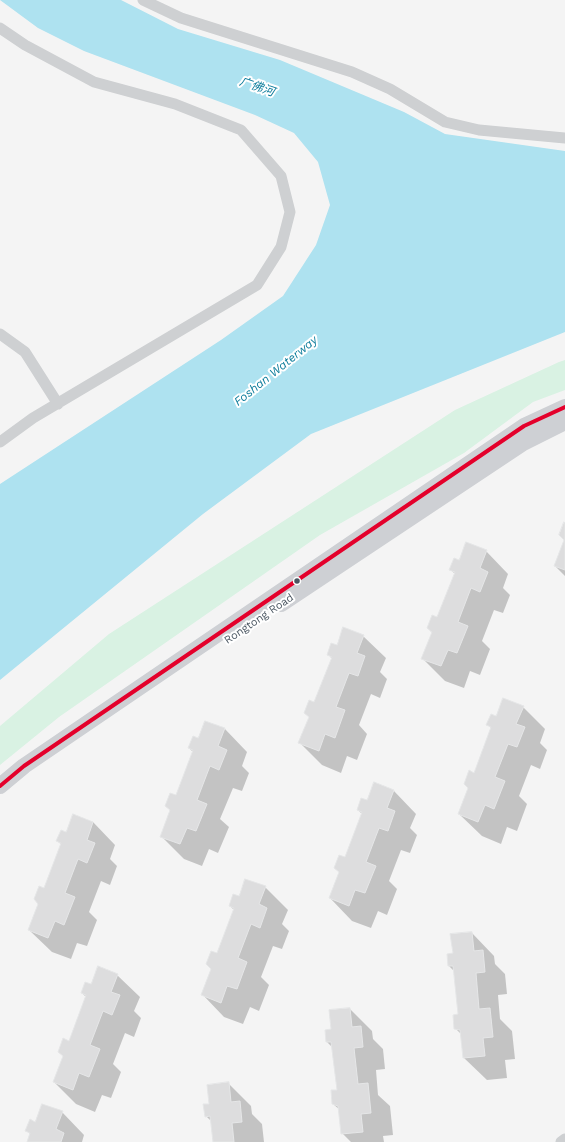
<!DOCTYPE html>
<html>
<head>
<meta charset="utf-8">
<style>
  body { margin:0 }
  canvas { display:block; background:#f4f4f4 }
</style>
</head>
<body>
<canvas width="565" height="1142"></canvas>
<script>
const ctx = document.querySelector('canvas').getContext('2d');
ctx.lineJoin = 'round';
function fill(path, color) { ctx.fillStyle = color; ctx.fill(path, 'evenodd'); }
function stroke(path, color, width, dash) { ctx.strokeStyle = color; ctx.lineWidth = width; ctx.lineCap = dash ? 'butt' : 'round'; ctx.setLineDash(dash || []); ctx.stroke(path); }
function write(font, color, halo, rows, align = 'center') {
  ctx.font = font + ' "Work Sans","Noto Sans SC",sans-serif'; ctx.lineWidth = 4; ctx.setLineDash([]); ctx.textBaseline = 'middle'; ctx.strokeStyle = halo; ctx.fillStyle = color; for (const [text, x, y, turn = 0] of rows) {
    ctx.save(); ctx.translate(x, y); ctx.rotate((+turn || 0) * Math.PI / 180); ctx.textAlign = isNaN(turn) ? turn : align; if (halo) ctx.strokeText(text, 0, 0); ctx.fillText(text, 0, 0); ctx.restore();
  }
}
fill(new Path2D(`
  M565 360V390L533 402 464 453 320 535 59 717 0 765V726L109 634 455 410 559 362Z`), '#d9f2e3');
fill(new Path2D(`
  M0 0H121L178 29 280 60 404 112 445 134 565 151V332L311 434 203 514 0 680V484L221 340 283 296 316 245 330 205 318 162 294 133 255 115 84 51 38 28Z`), '#aee2f0');
fill(new Path2D(`
  M565 524V576L555 566 565 540Z
  M486 551 508 574 503 588 510 595 503 613 494 610 482 641 490 649 480 675 470 671 464 688 445 681 422 658 432 633 428 628 438 618 455 574 451 570 460 562Z
  M363 636 386 658 380 672 387 679 380 698 371 694 359 725 367 734 357 760 347 756 341 773 322 765 300 743 332 659 328 654 337 646Z
  M523 707 545 729 540 743 547 750 540 769 531 765 519 796 527 804 517 831 507 827 501 844 482 836 459 814 492 729 488 725 497 717Z
  M205 722 225 729 247 752 242 766 249 773 242 791 233 788 220 819 229 827 218 853 209 849 202 866 184 859 161 836 193 752 189 748 199 740Z
  M394 791 416 814 410 828 417 835 410 853 401 850 389 881 397 889 387 915 378 911 371 928 352 921 330 898 362 814 358 810 367 802Z
  M74 815 93 822 115 845 110 859 117 866 110 885 101 881 89 912 97 920 87 946 77 943 71 959 52 952 29 930 62 845 57 841 67 833Z
  M265 887 288 910 282 924 289 931 282 949 273 946 261 977 269 985 259 1011 250 1007 243 1024 224 1017 202 994 234 910 230 906 239 898Z
  M472 933 494 956 495 964 505 974 507 994 498 995 500 1019 512 1031 515 1059 505 1060 507 1078 487 1080 464 1058 462 1035 455 1028 460 1015 455 972 449 966 454 954Z
  M117 975 140 997 134 1011 141 1018 134 1037 125 1033 113 1064 121 1072 111 1098 102 1095 95 1112 76 1104 54 1082 86 997 82 993 91 985Z
  M350 1009 372 1031 373 1039 383 1049 385 1069 376 1070 378 1095 390 1106 393 1135 383 1136 384 1142H351L342 1133 340 1110 333 1104 338 1091 333 1048 327 1042 332 1030Z
  M228 1083 251 1106 252 1114 262 1124 264 1142H214L212 1122 206 1116 210 1105Z
  M62 1112 84 1135 82 1142H28L31 1135 27 1131 36 1123Z`), '#0003');
const building = new Path2D(`
  M564 522 565 523V570L554 566 564 540 559 535Z
  M466 542 487 550 480 568 488 572 480 592 471 588 458 622 468 626 457 653 448 650 441 666 421 659 432 632 427 628 432 615 437 617 455 572 449 570 454 558 459 560Z
  M343 627 364 635 357 653 365 656 358 676 349 673 336 707 345 710 335 738 325 734 319 751 298 743 309 717 304 713 309 700 314 702 332 657 327 655 331 643 337 645Z
  M503 698 524 706 516 724 525 727 517 747 508 744 495 777 505 781 494 809 485 805 478 822 458 814 468 788 464 784 469 770 474 773 491 727 486 725 491 714 496 716Z
  M205 721 225 728 218 746 227 750 219 770 210 766 197 800 207 804 196 831 187 828 180 844 160 837 170 810 165 806 170 793 176 795 193 750 188 748 193 736 198 738Z
  M374 782 394 790 387 808 395 811 388 831 379 828 366 862 376 866 365 893 355 890 349 906 329 898 339 872 334 868 339 855 345 857 362 812 357 810 361 798 367 800Z
  M73 814 93 822 87 840 95 843 87 863 78 859 65 893 75 897 64 925 55 921 48 938 28 930 38 904 34 899 39 886 44 888 61 843 56 841 61 830 66 832Z
  M245 879 266 886 259 904 267 908 260 928 251 924 238 958 247 962 237 989 227 986 221 1003 201 995 211 969 206 964 211 951 217 953 234 908 229 906 233 894 239 896Z
  M472 932 474 951 483 950 485 972 476 973 479 1009 490 1008 493 1037 483 1038 485 1056 463 1058 460 1030 454 1029 453 1015 458 1014 453 966H448L447 954 453 953 450 934Z
  M98 966 118 974 111 992 120 995 112 1015 103 1011 90 1045 100 1049 89 1077 79 1073 73 1090 53 1082 63 1056 58 1052 63 1038 69 1041 86 995 81 993 85 982 91 984Z
  M350 1008 352 1027 361 1026 363 1047 354 1048 358 1084 368 1083 371 1113 361 1114 363 1132 341 1134 338 1106 332 1104 331 1090H337L331 1042H326L325 1030 331 1029 329 1010Z
  M229 1082 231 1102 240 1101 242 1122 232 1123 234 1142H213L210 1116 205 1117 203 1104H209L207 1085Z
  M42 1104 63 1111 56 1129 64 1133 61 1142H27L30 1133 25 1131 30 1119 35 1122Z`);
fill(building, '#ddddde');
stroke(building, '#e5e6e7', 1);
stroke(new Path2D(`
  M143 0 181 18 352 72 390 89 445 122 479 130 565 138
  M0 28 25 45 94 82 175 104 241 130 281 176 290 212 281 247 257 285 33 418 0 442
  M0 334 25 352 58 404
  M561 1142 565 1139`), '#ced0d2', 11);
stroke(new Path2D(`
  M281 604 523 443 565 422
  M0 786 24 766 524 426 565 407`), '#ced0d4', 16);
stroke(new Path2D(`
  M0 786 24 766 524 426 565 407`), '#e4002b', 4);
for (const [x, y, r, color] of [
  [297,581,3.5,"#4a5661"]
]) { const dot = new Path2D(); dot.arc(x, y, r, 0, 2 * Math.PI); ctx.fillStyle = color; ctx.fill(dot); stroke(dot, '#fff', 1.5); }
write('11px', '#4a5661', '#fff', [
  ["Rongtong Road",259,619,-34]
]);
write('italic 12px', '#0c7c9b', '#fff', [
  ["广佛河",257,87,19],
  ["Foshan Waterway",276,371,-39]
]);
</script>
</body>
</html>
